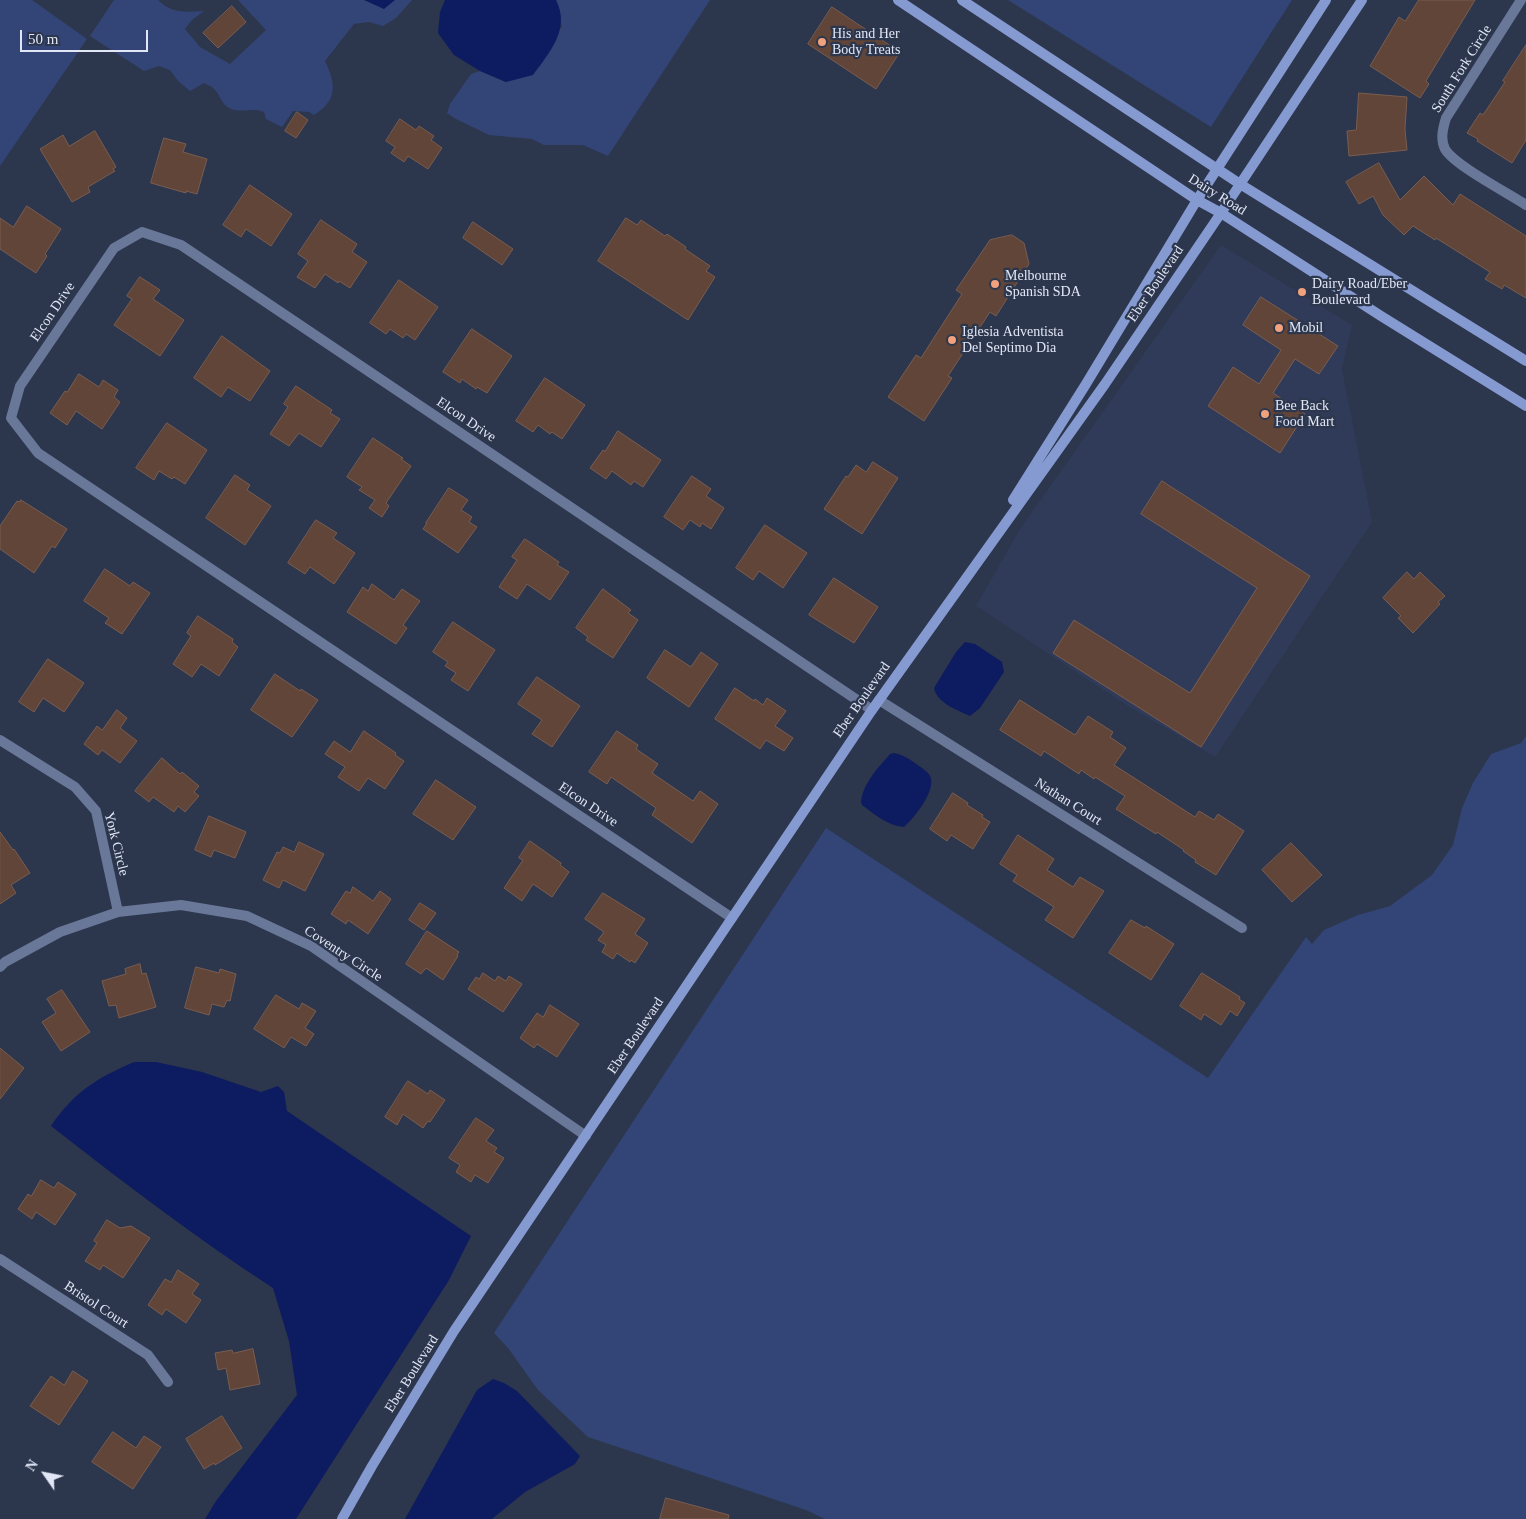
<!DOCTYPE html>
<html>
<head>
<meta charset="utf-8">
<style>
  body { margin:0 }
  #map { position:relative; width:1526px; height:1519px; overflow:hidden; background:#2c364d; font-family:"Times New Roman",serif }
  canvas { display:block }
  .north { position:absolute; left:20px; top:1449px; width:50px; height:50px; -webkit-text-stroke:4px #2c364d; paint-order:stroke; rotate:303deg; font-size:14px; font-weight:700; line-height:20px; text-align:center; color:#e1e7f6 }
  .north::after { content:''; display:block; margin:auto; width:18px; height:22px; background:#e1e7f6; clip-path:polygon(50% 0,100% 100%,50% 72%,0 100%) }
  .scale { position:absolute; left:20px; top:30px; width:128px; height:22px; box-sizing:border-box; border:2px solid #e1e7f6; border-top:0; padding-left:6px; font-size:15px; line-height:18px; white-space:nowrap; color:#e1e7f6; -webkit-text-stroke:4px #2c364d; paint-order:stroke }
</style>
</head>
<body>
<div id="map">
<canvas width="1526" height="1519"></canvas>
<div class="north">N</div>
<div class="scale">50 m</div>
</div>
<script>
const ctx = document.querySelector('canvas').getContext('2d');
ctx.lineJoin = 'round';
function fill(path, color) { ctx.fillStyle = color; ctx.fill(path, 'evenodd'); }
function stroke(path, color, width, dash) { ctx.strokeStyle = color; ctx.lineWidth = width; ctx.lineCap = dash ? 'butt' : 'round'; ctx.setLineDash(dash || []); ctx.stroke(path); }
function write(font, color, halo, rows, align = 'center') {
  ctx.font = font + ' "Times New Roman",serif'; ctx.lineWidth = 4.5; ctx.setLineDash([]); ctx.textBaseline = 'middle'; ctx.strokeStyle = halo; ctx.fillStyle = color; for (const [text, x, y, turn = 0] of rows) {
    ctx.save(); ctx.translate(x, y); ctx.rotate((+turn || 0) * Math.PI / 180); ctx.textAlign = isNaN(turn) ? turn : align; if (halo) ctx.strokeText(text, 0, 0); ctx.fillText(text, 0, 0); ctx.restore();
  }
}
fill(new Path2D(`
  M1221 245 1352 325 1342 369 1372 522 1215 757 1128 706 976 606 1020 529Z`), '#303b59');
fill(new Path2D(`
  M0 0H32L87 39 0 166Z
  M114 0H158C172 14 186 12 204 11L192 20 185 29 200 47 230 64 266 30 238 0H412L396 18 383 26 369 22 354 24 325 61C336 84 338 100 314 115L309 112 293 111 282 127 266 119 264 112C253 107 240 114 229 108 221 104 220 94 214 89 212 86 207 85 204 83L190 91 178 81 170 70 159 66 144 71 90 36Z
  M556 0H710L608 156 583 145H544L532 139 489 135 456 119 447 113 450 104 471 74 480 71 506 82 562 27Z
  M1008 0H1292L1211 127Z
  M1526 736V1519H825L806 1510 588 1437 538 1390 508 1348 494 1333 826 828 1208 1078 1306 937 1312 944 1324 930 1358 915 1390 906 1432 875 1453 845 1462 808 1473 783 1491 754 1521 743Z`), '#334576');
fill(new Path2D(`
  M364 0H395L384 9Z
  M445 0H556C571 29 549 53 533 75L506 82 480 71 454 55 438 33 440 12Z
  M965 642 975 644 1002 662 1004 672 980 708 970 716C957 710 937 703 934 688L956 652Z
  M894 753C904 755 911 760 919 766 922 768 928 772 930 776 937 790 914 818 904 827 886 825 876 815 862 805L861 802C863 783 878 768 890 754Z
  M134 1062H156L202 1072 261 1092 278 1086 284 1092 287 1111 471 1236 449 1280 296 1519H205L216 1501 297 1395 289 1341 273 1288C196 1238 123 1182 51 1126 74 1092 97 1078 134 1062Z
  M493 1379 504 1383 517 1391 580 1456 575 1464 525 1492 492 1519H405L477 1390Z`), '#0d1b61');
const building = new Path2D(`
  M1419 0H1475L1426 81 1429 84 1420 98 1370 66 1399 17 1405 21Z
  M232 6 246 22 218 48 203 33Z
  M832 7 900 52 876 89 808 44Z
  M1526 45V140L1512 163 1477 141 1478 139 1467 133 1480 113 1483 115 1505 82 1503 81Z
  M1359 93 1407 97 1405 129 1407 150 1349 156 1347 131 1356 130Z
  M297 112 308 120 296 138 285 131Z
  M400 119 416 130 419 126 434 136 431 140 442 148 428 169 408 156 404 162 391 153 395 147 386 141Z
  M95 131 116 167 113 169 115 171 88 187 90 192 72 202 40 149 63 135 69 146Z
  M164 138 186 144 183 152 207 159 197 194 186 191V193L151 183Z
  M1379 163 1400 200 1424 176 1453 205 1460 194 1526 236V298L1504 285 1502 289 1485 279 1490 272 1436 238 1435 240 1413 226 1404 235 1383 215 1373 196 1359 204 1346 182Z
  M250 185 292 214 271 246 246 229 241 237 223 225Z
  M27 206 61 229 45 254 47 256 36 273 0 249V218L13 227Z
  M626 218 637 225 641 220 665 236 667 234 686 247 685 249 710 266 706 271 715 277 688 320 598 261Z
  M321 220 357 244 352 252 367 262 350 288 339 281 338 283 325 274 315 288 297 277 308 261 298 254Z
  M473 222 513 249 502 265 463 238Z
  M1012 235 1024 243 1029 264 996 316 990 312 948 376 952 378 924 421 888 397 916 355 921 358 962 294 956 290 990 240Z
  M140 277 160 290 153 299 184 320 160 356 114 325 132 299 127 296Z
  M399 280 438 307 415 340 406 334 403 338 390 329 386 334 370 323Z
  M1261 297 1338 346 1319 374 1295 359 1273 393 1305 414 1280 453 1208 406 1233 367 1259 384 1281 350 1243 325Z
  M472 329 512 356 487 393 477 387 476 389 462 379 460 383 443 372Z
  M222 336 270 371 250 401 228 387 221 397 194 378Z
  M79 374 99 387 103 380 118 390 114 397 120 402 102 429 76 411 67 425 50 413 65 391 67 392Z
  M545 378 585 405 562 439 552 432 550 434 538 425 533 432 516 421Z
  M296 386 332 410 330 413 340 419 321 447 299 433 289 446 270 434 288 407 284 404Z
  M167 423 207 450 185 484 174 477 172 479 159 471 154 480 136 468Z
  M618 431 661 460 643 487 634 481 631 485 612 471 606 479 590 468 603 450 605 451Z
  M373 438 403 458 401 459 411 466 386 503 389 506 382 517 369 508 375 500 359 490 362 487 347 477Z
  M873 462 898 478 862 534 824 509 846 476 848 477 856 465 866 472Z
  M235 475 250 485 247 490 271 506 245 545 206 518Z
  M692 476 711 489 706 496 724 508 711 529 702 523 700 527 690 520 683 530 664 517Z
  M1162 481 1310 576 1201 747 1053 653 1074 620 1190 693 1257 588 1141 514Z
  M449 488 468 500 461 510 472 517 469 522 477 527 458 553 423 529 427 523H426Z
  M21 500 67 529 55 548 52 546 34 573 0 549V526L17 501 20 502Z
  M316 520 337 533 333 538 355 553 334 584 310 567 305 574 288 563Z
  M765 525 807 553 783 588 759 571 753 580 736 568Z
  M525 539 559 562 557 565 569 572 550 600 527 584 517 599 499 587 517 560 512 557Z
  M105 569 130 586 133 582 150 593 122 634 105 623 109 618 84 601Z
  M1407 572 1414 579 1420 572 1445 596 1438 602 1440 604 1413 633 1398 618 1401 616 1383 598Z
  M834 578 878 607 854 643 809 615Z
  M372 584 394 600 402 589 420 601 403 625 407 628 396 644 347 612 363 587 368 591Z
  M603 589 631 610 628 613 638 620 613 658 586 640 588 637 576 628Z
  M198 616 233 639 232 642 238 647 219 676 201 664 192 677 173 664 191 636 187 633Z
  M453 622 495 650 468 691 451 680 456 673 445 666 448 662 433 652Z
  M665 650 691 667 701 652 718 664 689 707 647 678Z
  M48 659 84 683 64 712 43 698 34 712 19 702Z
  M275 674 300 691 301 689 318 700 292 737 251 710Z
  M537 677 580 706 552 747 532 734 542 720 518 704Z
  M735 688 754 701 755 699 763 705 767 698 786 711 775 726 793 738 784 751 766 740 760 749 715 719Z
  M1020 700 1075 735 1088 716 1113 732 1110 737 1126 748 1114 765 1195 817 1199 811 1214 820 1218 814 1244 831 1216 875 1195 862 1196 860 1183 851 1184 850 1157 832 1156 834 1116 809 1125 796 1095 777 1094 779 1081 770 1079 774 1044 751 1041 756 1000 730Z
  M117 710 127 718 120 728 137 741 120 763 102 750 98 755 84 744 97 726 102 730Z
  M364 731 396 753 395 755 404 761 385 789 368 778 359 791 338 777 345 767 325 754 334 741 350 752Z
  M617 731 638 745 636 749 658 764 652 773 693 801 700 791 718 804 692 843 652 815 656 808 611 777 607 784 589 772Z
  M162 758 180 774 182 772 199 786 194 792 199 796 185 812 178 806 174 812 153 797 149 802 135 791Z
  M436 780 476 807 453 840 413 814Z
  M953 793 968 803 967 805 983 815 982 817 990 822 973 849 951 835 947 841 930 829Z
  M209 816 246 832 235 858 214 850 211 857 195 850Z
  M0 832 13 850 14 849 30 873 11 885 16 893 0 904Z
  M1018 835 1054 859 1047 870 1073 887 1080 877 1104 891 1073 938 1045 920 1054 907 1013 881 1017 875 1000 864Z
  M530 841 561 863 560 865 569 872 552 897 533 884 522 901 504 888 523 860 519 858Z
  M299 842 324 854 305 891 283 880 279 888 263 880 277 852 280 853 283 847 294 852Z
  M1291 843 1322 875 1292 902 1262 870Z
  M353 887 373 901 380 891 391 899 368 934 348 920 346 924 331 914 346 891 350 893Z
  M603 893 645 919 635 934 648 943 635 963 631 960 630 962 617 953 613 959 602 952 606 945 598 940 604 932 585 919Z
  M420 903 436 913 424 930 409 920Z
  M1131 920 1145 928 1146 926 1174 944 1151 980 1109 953Z
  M427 931 459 952 457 955 458 956 443 980 426 968 421 974 406 964Z
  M140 964 142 974 146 973 156 1007 119 1018 116 1005 109 1006 102 981 126 974 125 969Z
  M196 967 219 973 220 969 236 974 230 1001 227 1000 224 1007 212 1004 209 1015 185 1008Z
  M483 973 495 981 498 976 506 981 509 976 522 984 503 1012 468 989 476 977 479 979Z
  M1202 973 1240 997 1239 999 1245 1003 1237 1016 1230 1011 1221 1025 1204 1014 1201 1020 1180 1006Z
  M62 990 90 1032 61 1051 42 1022 56 1013 47 999Z
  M276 995 299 1009 302 1003 316 1011 305 1028 314 1034 306 1046 291 1037 284 1048 254 1029Z
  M550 1005 579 1024 557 1057 537 1044 534 1048 520 1038 537 1013 543 1017Z
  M0 1048 24 1068 0 1099Z
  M408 1081 428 1094 430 1090 445 1100 430 1122 428 1121 423 1128 403 1114 397 1125 385 1117Z
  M476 1118 494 1130 486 1141 497 1148 494 1152 504 1158 488 1183 475 1175 471 1182 456 1172 460 1165 449 1158Z
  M41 1180 54 1188 58 1182 76 1194 55 1225 36 1212 32 1219 18 1209 28 1194 31 1196Z
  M107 1220 120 1228 131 1226 150 1238 123 1278 103 1265 100 1270 85 1261 97 1243 94 1241Z
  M178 1270 199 1284 192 1294 201 1300 186 1323 166 1309 162 1315 148 1305 165 1279 171 1282Z
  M253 1349 260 1384 230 1390 226 1368 218 1370 215 1353 232 1350 233 1353Z
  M73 1371 88 1381 59 1425 30 1406 51 1376 64 1385Z
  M222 1416 242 1448 215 1465 214 1463 204 1469 186 1439Z
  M113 1432 136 1448 144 1436 161 1447 133 1489 92 1462Z
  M666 1498 729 1515 728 1519H660Z`);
fill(building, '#604538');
stroke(building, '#7a5d50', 1);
stroke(new Path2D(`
  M1521 0 1446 118C1443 128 1440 139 1445 149 1454 165 1508 193 1526 205
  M879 700 1242 928
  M0 740 75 787 96 811 118 912
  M732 918 38 453 11 418 20 386 114 248 142 232 181 245 872 710
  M0 967 5 962 60 932 118 912 181 905 247 916 311 946 586 1136
  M0 1259 148 1355 168 1382`), '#697799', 10);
stroke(new Path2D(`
  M898 0 1197 200 1221 213 1381 316 1526 406
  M962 0 1240 184 1526 361
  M1013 500 1086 384 1197 200 1326 0
  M342 1519 372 1466 454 1331 872 710 1105 384 1221 213 1362 0`), '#859ad1', 10);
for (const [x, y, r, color] of [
  [822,42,5,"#f1a17c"],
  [995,284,5,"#f1a17c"],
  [1302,292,5,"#f1a17c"],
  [1279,328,5,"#f1a17c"],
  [952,340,5,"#f1a17c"],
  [1265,414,5,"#f1a17c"]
]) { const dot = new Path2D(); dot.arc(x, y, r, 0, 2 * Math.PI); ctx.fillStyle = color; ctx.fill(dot); stroke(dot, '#2c364d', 2); }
write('14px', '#e1e7f6', '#2c364d', [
  ["His and Her",832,34],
  ["Body Treats",832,50],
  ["Melbourne",1005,276],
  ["Spanish SDA",1005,292],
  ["Dairy Road/Eber",1312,284],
  ["Boulevard",1312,300],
  ["Mobil",1289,328],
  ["Iglesia Adventista",962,332],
  ["Del Septimo Dia",962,348],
  ["Bee Back",1275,406],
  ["Food Mart",1275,422]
], 'left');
write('14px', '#e1e7f6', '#2c364d', [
  ["South Fork Circle",1462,69,-58],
  ["Dairy Road",1217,195,32],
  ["Eber Boulevard",1156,284,-56],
  ["Elcon Drive",53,312,-56],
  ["Elcon Drive",466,420,34],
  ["Eber Boulevard",862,700,-55],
  ["Nathan Court",1068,802,32],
  ["Elcon Drive",588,805,34],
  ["York Circle",116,844,76],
  ["Coventry Circle",343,954,33],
  ["Eber Boulevard",636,1036,-56],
  ["Bristol Court",96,1305,33],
  ["Eber Boulevard",412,1374,-58]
]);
</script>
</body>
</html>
